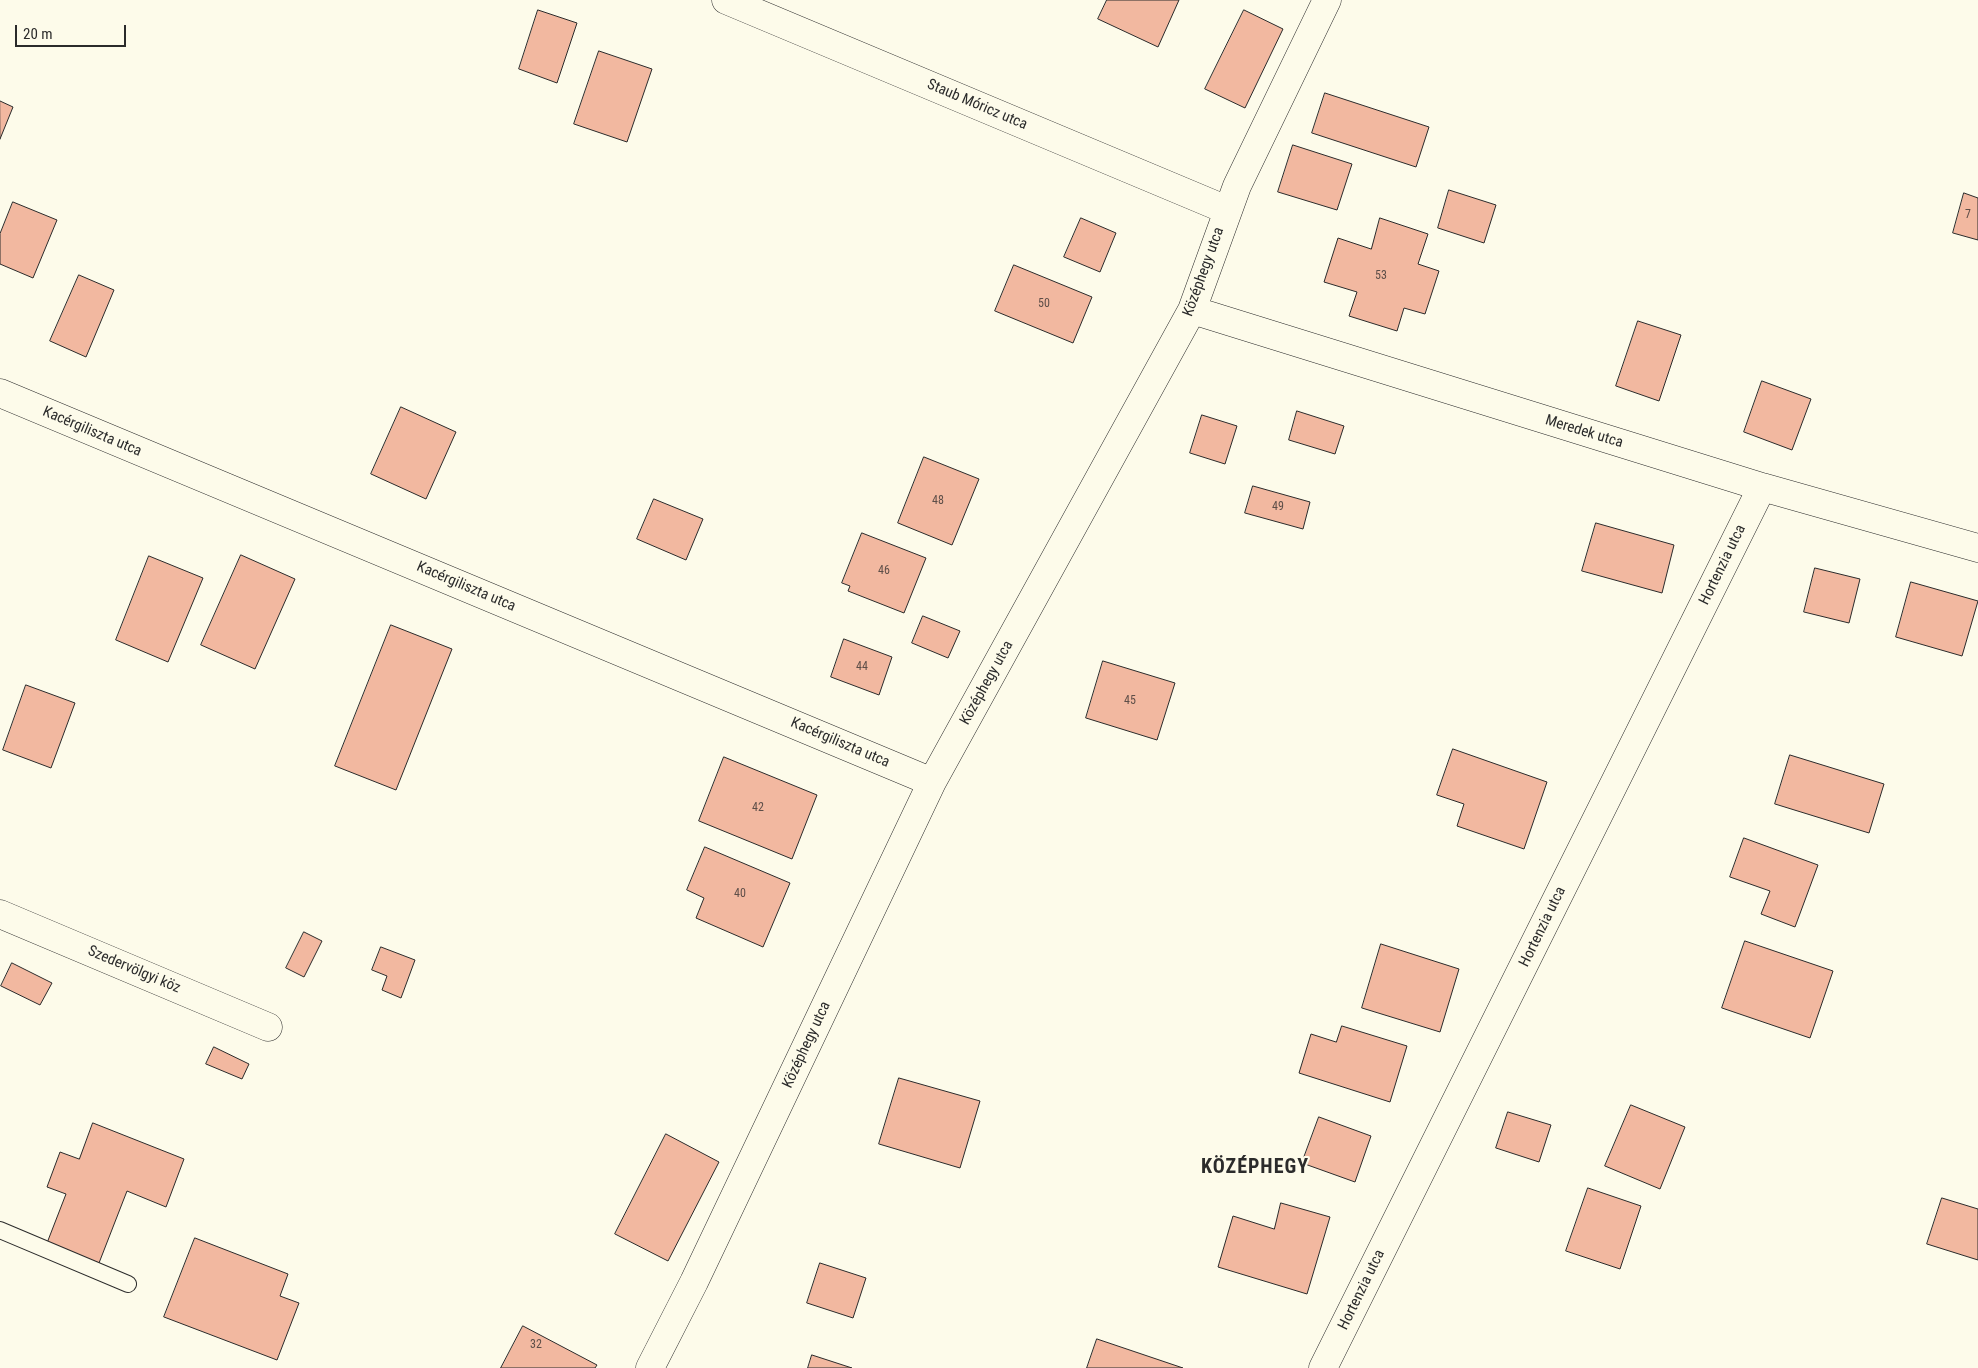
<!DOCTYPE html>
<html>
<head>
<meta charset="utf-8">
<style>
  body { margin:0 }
  #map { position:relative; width:1978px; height:1368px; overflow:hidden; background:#fdfbea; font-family:"Roboto Condensed",sans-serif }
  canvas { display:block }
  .scale { position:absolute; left:15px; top:25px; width:111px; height:22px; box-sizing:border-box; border:2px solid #2b2b2b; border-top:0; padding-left:6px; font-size:15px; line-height:18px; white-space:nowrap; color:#2b2b2b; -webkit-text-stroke:4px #fdfbea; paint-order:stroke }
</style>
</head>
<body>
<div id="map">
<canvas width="1978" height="1368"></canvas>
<div class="scale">20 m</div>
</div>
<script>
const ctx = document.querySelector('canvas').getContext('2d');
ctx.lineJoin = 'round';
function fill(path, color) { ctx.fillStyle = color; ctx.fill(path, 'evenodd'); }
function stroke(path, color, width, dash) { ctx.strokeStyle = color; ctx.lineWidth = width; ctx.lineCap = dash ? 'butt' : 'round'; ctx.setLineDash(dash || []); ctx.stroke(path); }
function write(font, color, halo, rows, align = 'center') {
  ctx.font = font + ' "Roboto Condensed",sans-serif'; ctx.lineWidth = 4; ctx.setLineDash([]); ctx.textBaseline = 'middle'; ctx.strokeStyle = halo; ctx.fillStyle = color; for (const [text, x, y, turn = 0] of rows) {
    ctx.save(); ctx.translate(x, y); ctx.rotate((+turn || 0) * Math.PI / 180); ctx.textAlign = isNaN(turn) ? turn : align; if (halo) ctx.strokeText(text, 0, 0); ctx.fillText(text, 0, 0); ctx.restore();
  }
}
const building = new Path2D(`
  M1107 0H1179L1158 47 1098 19Z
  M538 10 577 23 557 83 519 69Z
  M1244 10 1283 29 1245 108 1205 89Z
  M599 51 652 69 627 142 574 124Z
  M1325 93 1429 127 1416 167 1312 133Z
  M0 101 13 107 0 139Z
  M1293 145 1352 164 1337 210 1278 192Z
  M1449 190 1496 205 1484 243 1438 228Z
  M1964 193 1978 198V240L1953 233Z
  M13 202 57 220 33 278 0 264V234Z
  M1081 218 1116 233 1100 272 1064 257Z
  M1380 218 1428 234 1418 264 1439 271 1425 314 1404 308 1397 331 1349 316 1357 292 1324 282 1338 238 1371 249Z
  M1014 265 1092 297 1073 343 995 311Z
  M79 275 114 290 86 357 50 341Z
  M1638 321 1681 335 1659 401 1616 386Z
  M1762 381 1811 399 1792 450 1744 432Z
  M401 407 456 432 426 499 371 474Z
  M1297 411 1344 426 1335 454 1289 440Z
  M1202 415 1237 426 1225 464 1190 453Z
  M924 457 979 479 952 545 898 523Z
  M1253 486 1310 502 1303 529 1245 513Z
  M654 499 703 519 686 560 637 539Z
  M1596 523 1674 545 1662 593 1582 571Z
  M862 533 926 558 904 613 848 591 850 586 842 583Z
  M241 555 295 579 255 669 201 645Z
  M149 556 203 578 168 662 116 640Z
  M1815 568 1860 579 1849 623 1804 612Z
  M1911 582 1978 601 1962 656 1896 637Z
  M923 616 960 631 948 658 912 643Z
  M391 625 452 649 396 790 335 766Z
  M844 639 892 657 879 695 831 677Z
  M1103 661 1175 683 1157 740 1086 718Z
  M26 685 75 703 51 768 3 750Z
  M1453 749 1547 782 1524 849 1457 826 1464 804 1437 795Z
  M1790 755 1884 784 1869 833 1775 804Z
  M724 757 817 795 792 859 699 821Z
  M1744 838 1818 865 1795 927 1761 914 1770 891 1730 877Z
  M705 847 790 883 763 947 696 918 704 898 687 890Z
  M304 932 322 941 304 977 286 968Z
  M1745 941 1833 971 1810 1038 1722 1008Z
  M1381 944 1459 969 1440 1032 1362 1008Z
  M381 947 415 960 401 998 382 990 387 976 372 970Z
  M12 963 52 983 40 1005 1 986Z
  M1342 1026 1407 1046 1390 1102 1299 1073 1311 1034 1336 1042Z
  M214 1047 249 1064 242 1079 206 1064Z
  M899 1078 980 1101 960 1168 879 1144Z
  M1631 1105 1685 1127 1660 1189 1605 1166Z
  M1508 1112 1551 1125 1539 1162 1496 1148Z
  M1319 1117 1371 1136 1355 1182 1302 1163Z
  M93 1123 184 1159 166 1207 127 1191 99 1263 47 1243 66 1194 47 1187 60 1152 79 1159Z
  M666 1134 719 1162 668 1261 615 1234Z
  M1588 1188 1641 1206 1620 1269 1566 1251Z
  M1942 1198 1978 1209V1260L1927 1244Z
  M1281 1203 1330 1217 1307 1294 1218 1267 1233 1216 1274 1229Z
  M195 1238 288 1274 280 1296 299 1303 277 1360 164 1317Z
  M820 1263 866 1278 853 1318 807 1303Z
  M523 1326 597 1365 595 1368H501Z
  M1097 1339 1183 1368H1087Z
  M812 1355 852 1368H808Z`);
fill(building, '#f2b8a0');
stroke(building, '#2b2b2b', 1);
const lane = new Path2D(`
  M0 1230 128 1284`);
const street = new Path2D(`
  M726 0 1227 210
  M1192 310 1762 487 1978 548
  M0 393 932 782
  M0 914 268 1027
  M650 1368 694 1282 932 782 1192 310 1237 186 1327 0
  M1323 1368 1762 487`);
stroke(lane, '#2b2b2b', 18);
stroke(street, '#2b2b2b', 29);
stroke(lane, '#fdfbea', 16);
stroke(street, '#fdfbea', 28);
write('12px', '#5d4e48', null, [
  ["7",1968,215],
  ["53",1381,276],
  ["50",1044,304],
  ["48",938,501],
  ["49",1278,507],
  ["46",884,571],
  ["44",862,667],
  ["45",1130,701],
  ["42",758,808],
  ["40",740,894],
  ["32",536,1345]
]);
write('15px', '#2b2b2b', '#fdfbea', [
  ["Staub Móricz utca",977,105,23],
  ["Középhegy utca",1204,272,-70],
  ["Kacérgiliszta utca",92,432,23],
  ["Meredek utca",1584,432,17],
  ["Hortenzia utca",1723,565,-64],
  ["Kacérgiliszta utca",466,587,23],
  ["Középhegy utca",987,683,-61],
  ["Kacérgiliszta utca",840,743,23],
  ["Hortenzia utca",1543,927,-64],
  ["Szedervölgyi köz",134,970,23],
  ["Középhegy utca",807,1045,-65],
  ["Hortenzia utca",1362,1290,-64]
]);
ctx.letterSpacing = '1px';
write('bold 20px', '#2b2b2b', '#fdfbea', [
  ["KÖZÉPHEGY",1255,1168]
]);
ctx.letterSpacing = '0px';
</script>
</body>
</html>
